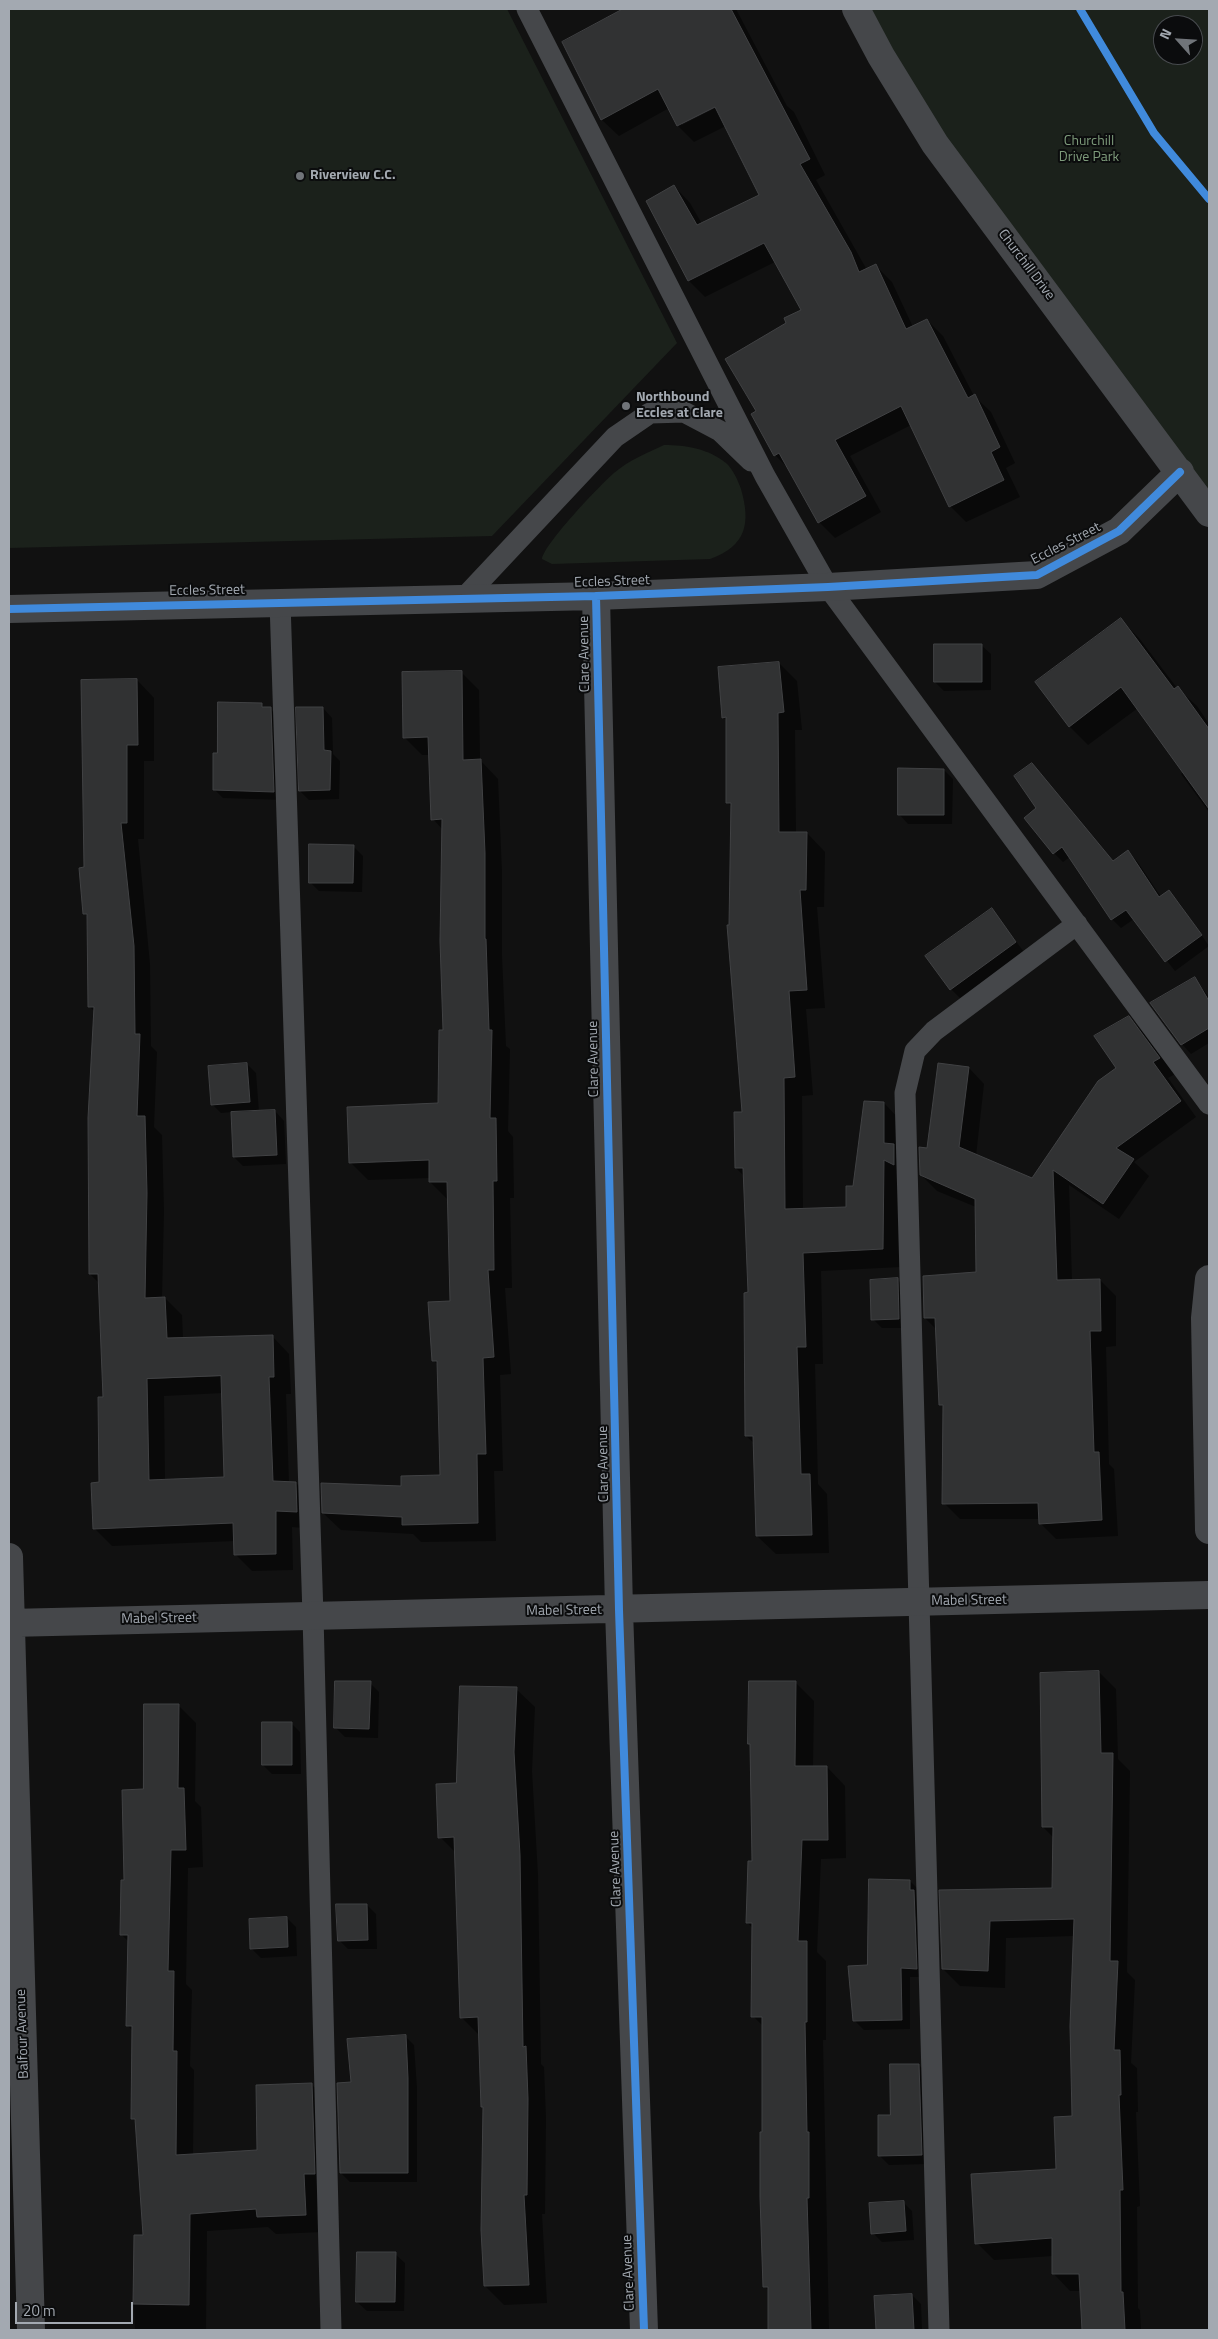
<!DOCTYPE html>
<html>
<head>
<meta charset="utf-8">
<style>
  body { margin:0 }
  #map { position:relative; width:1218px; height:2339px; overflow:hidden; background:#111; font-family:"Titillium Web",sans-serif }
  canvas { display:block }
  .frame { position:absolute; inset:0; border:10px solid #a3a9b1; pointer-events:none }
  .north { position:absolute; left:1153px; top:15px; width:50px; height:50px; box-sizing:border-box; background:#0b0c0d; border:1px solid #484b4f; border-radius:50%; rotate:296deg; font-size:14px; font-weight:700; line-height:20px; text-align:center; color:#a3a9b1 }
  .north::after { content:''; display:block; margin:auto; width:18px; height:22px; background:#707479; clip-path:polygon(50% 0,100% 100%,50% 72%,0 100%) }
  .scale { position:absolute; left:15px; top:2302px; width:118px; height:22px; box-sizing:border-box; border:2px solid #a3a9b1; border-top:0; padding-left:6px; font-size:15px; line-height:18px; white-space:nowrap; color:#a3a9b1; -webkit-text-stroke:4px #0b0c0d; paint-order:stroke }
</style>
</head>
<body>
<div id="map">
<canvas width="1218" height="2339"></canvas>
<div class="frame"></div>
<div class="north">N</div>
<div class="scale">20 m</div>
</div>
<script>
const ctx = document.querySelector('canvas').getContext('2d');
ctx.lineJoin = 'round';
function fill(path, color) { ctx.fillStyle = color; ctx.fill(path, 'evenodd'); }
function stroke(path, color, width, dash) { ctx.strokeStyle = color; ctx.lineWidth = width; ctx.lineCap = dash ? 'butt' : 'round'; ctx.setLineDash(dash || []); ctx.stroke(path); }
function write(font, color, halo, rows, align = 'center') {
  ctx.font = font + ' "Titillium Web",sans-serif'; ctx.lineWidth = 4; ctx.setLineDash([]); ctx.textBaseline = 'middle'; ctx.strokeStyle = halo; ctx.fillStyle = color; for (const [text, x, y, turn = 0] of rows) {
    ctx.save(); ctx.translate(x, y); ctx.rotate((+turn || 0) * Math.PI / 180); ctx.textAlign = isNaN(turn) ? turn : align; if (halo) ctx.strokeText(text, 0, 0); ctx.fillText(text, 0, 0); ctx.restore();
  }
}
fill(new Path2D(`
  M9 9H507L677 343 492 536 9 548Z
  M856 9H1209V513ZM1163 25H1193V55H1163Z
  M664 445C686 445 709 449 726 463 733 469 738 481 741 489 751 524 746 546 710 559L552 564 542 559C544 544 600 485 614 473 629 460 647 453 664 445Z`), '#1b211b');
fill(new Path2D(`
  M626 9H736L787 106 794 112 825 175 816 180 867 270 876 266 892 282 913 327 927 320 943 336 974 396 991 412 1015 463 1006 468 1020 497 966 522 950 506 911 425 850 456 881 512 835 538 819 522 789 469 775 455 757 412 788 323 802 311 775 262 705 297 689 281 647 201 674 186 690 203 702 224 761 196 726 126 694 142 678 126 669 108 619 136 602 120 563 42ZM720 103 721 105 682 125V122Z
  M1121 620 1139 638 1177 688 1197 706 1209 724V812L1181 774 1184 772 1138 708 1088 745 1069 726Z
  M981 645 991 654V690L944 691 935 682Z
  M779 663 797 681 802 730H795L796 833H807L825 852 824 907H817L825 1008 806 1009 813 1095 802 1096 803 1210 847 1208 884 1103 902 1122 901 1267 821 1271 823 1364H815L818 1484 827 1494 829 1553 776 1554 757 1536 755 1444 746 1436 749 1294 745 1177 736 1168 743 1114 730 926 732 807 728 803 727 721 723 717Z
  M461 672 479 690 480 760 498 779 502 872V956L506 1046 510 1049 508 1131 513 1137 514 1198H510L512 1288H505L511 1374 500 1375 503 1471H494L496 1541 421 1542 413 1534 341 1530 323 1513 442 1476 439 1366 434 1361 451 1302 448 1200 430 1182V1178L368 1180 350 1162 439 1105 444 1031 443 830 433 819 430 755H422L404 737Z
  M137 680 154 698V761H144V839H138L150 964 151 1046 157 1052 154 1127 162 1135 164 1211 162 1298H165L182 1315 183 1339 272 1336 289 1354 291 1394H286L289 1483H296L313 1501 314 1529 292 1527 293 1570 252 1571 235 1554V1541L112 1546 95 1529 100 1484 104 1398 99 1283 90 1274 95 1012 89 1006 88 917 85 914V868ZM223 1393 225 1478 165 1481 164 1396Z
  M261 704 266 709H270L280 718 282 800 223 798 214 789 218 755Z
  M323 708 332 718 333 754 340 761 339 799 309 800 300 791Z
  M1032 764 1114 862 1128 852 1137 861 1161 897 1168 892 1178 901 1209 946 1175 971 1134 919 1121 928 1112 919 1070 857 1063 862 1054 853 1037 809Z
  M944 770 953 779 952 824H908L899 814Z
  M353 846 363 856 362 892 319 891 310 882Z
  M992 910 1024 952 960 998 951 989Z
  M1195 979 1209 997V1043L1191 1054 1182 1044Z
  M1128 1017 1144 1033 1175 1074 1168 1078 1196 1117 1134 1162 1149 1176 1119 1219 1069 1185 1072 1281 1100 1280 1116 1296V1346L1106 1347 1109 1464 1114 1469 1118 1536 1056 1539 1040 1523V1519H960L944 1503V1408L941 1404 937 1330 925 1318 978 1273 976 1207 937 1191 921 1175 928 1150 969 1068 984 1084 976 1156 1032 1179 1118 1068Z
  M247 1064 256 1073 259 1112 275 1111 284 1121 286 1164 243 1166 234 1157 232 1112 221 1113 212 1104Z
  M897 1279 906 1288 907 1328H882L873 1319Z
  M1099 1672 1116 1689 1118 1759 1130 1771 1127 1972 1135 1980 1131 2063 1137 2068 1138 2112H1136L1140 2206 1137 2207 1138 2308 1140 2310 1141 2330H1083L1081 2291H1070L1053 2273V2256L994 2260 977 2243 1058 2170 1073 2117 1074 1936 1006 1938 1005 1988 960 1986 943 1969 941 1891 1053 1889 1054 1838 1043 1827Z
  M795 1682 814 1701 813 1767H827L845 1786 846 1858 821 1859 817 1952 826 1961V2040H823L829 2330H770L769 2291 764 2286 763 2026 753 2016V1929L747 1922 753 1862Z
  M370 1683 379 1692 378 1738 345 1737 336 1728Z
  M516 1689 535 1707 532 1771 538 1875 541 2064 544 2067 546 2118 545 2214H542L547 2303 504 2305 485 2286V2109L482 2106 480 2036 461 2017 456 1853 440 1837 457 1784Z
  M178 1705 196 1723 195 1801 201 1807 203 1867 188 1868 186 1984 192 1990 190 2066 194 2070 193 2155 258 2151 312 2085 330 2102 323 2232 276 2234 268 2227 207 2231 206 2330H135L134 2304 145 2236 137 2123 132 2118 133 2031 128 2026 129 1942 122 1935 125 1881 144 1791Z
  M291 1723 300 1732 301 1774H272L263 1765Z
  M910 1881 919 1890 925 1977H910V2029L864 2030 854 2020 869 1967Z
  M367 1905 376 1914 377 1949H348L339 1940Z
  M287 1918 296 1927 297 1956 261 1958 251 1948Z
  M405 2036 414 2045 417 2088V2182H350L341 2173 352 2083Z
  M919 2065 928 2074 930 2164 889 2165 880 2156 891 2116Z
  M903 2202 912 2211 914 2240 882 2242 873 2233Z
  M395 2254 405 2263 404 2311H367L357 2302Z
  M912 2295 921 2304 922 2330H877L875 2297Z`), '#0007');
const building = new Path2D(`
  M623 9H731L810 159 800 164 851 252 859 272 876 264 906 329 927 319 968 398 975 394 1000 447 991 452 1004 480 949 507 901 406 835 440 866 496 818 523 779 453 774 456 751 414 756 411 725 359 786 323 784 318 801 310 764 243 688 281 646 201 674 185 697 225 759 195 715 107 677 126 658 89 601 120 562 42Z
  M1121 618 1174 689 1178 686 1209 729V809L1121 687 1069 727 1035 682Z
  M934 644H982V682H934Z
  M779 662 784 712 778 713 779 832H807L806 890H800L807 990 789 991 795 1077 784 1078 785 1209 846 1207V1186H853L864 1101 884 1102V1143L894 1144V1165L884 1160 883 1249 803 1253 806 1347H797L801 1474H810L812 1535 756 1536 753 1436H745L744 1293 748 1292 743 1168H735L734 1112H742L727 925H729L731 803H726V717L722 718 718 667Z
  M462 671 463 760 481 759 485 853V939H486L489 1030H492L490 1118H496L497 1181H493L494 1270H488L494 1357 483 1358 486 1454H477L478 1523 402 1525V1517L322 1513 321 1483 401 1486V1476L440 1475 437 1361H432L428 1302 450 1301 447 1182H429V1160L349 1163 347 1107 438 1103 439 1030H443L440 941 442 819 431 820 428 737 403 738 402 672Z
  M137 679 138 745H127V823H121L134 946 135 1034H140L137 1116H145L147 1193 145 1298 165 1297 167 1338 273 1335 274 1377H269L273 1481 296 1482 297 1512 276 1511V1554L234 1555 233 1523 93 1529 91 1483 99 1482 98 1397H103L98 1274H89L88 1118 94 1007H88L87 914H83L79 868 84 867 81 680ZM221 1376 224 1477 149 1480 147 1379Z
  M218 702 262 703V707H271L274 792 213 790V753H217Z
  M296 707H323L324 750 331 751 330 790 299 791Z
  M1032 763 1113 861 1128 850 1159 897 1169 890 1202 935 1165 962 1126 910 1111 920 1062 847 1053 854 1024 818 1036 808 1014 776Z
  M898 768 944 769V815H898Z
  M309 844 354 845 353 883H309Z
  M992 908 1016 942 950 990 925 956Z
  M1195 977 1209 1001V1028L1181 1045 1150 1003Z
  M1129 1016 1160 1058 1153 1062 1181 1101 1116 1148 1134 1159 1103 1204 1053 1170 1057 1280 1100 1279 1101 1331H1090L1094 1452H1099L1102 1520 1039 1524 1038 1503 942 1504 943 1405H939L935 1318H924L923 1276 976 1272 975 1199 920 1175 919 1147 927 1148 938 1063 969 1067 959 1147 1032 1178 1098 1081 1116 1068 1094 1036Z
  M247 1063 250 1102 211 1105 208 1066Z
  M275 1110 277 1155 233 1157 231 1112Z
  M898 1278 899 1319 871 1320 870 1280Z
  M1099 1671 1101 1753H1113L1110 1961H1118L1114 2050H1120L1121 2095H1119L1123 2190H1120L1121 2292H1123L1125 2330H1082L1079 2274H1052V2238L975 2244 971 2174 1056 2169 1054 2117 1072 2116 1070 2026 1074 1919 990 1921 988 1971 942 1969 939 1890 1052 1888 1053 1827H1042L1040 1673Z
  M335 1681H371L369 1729 334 1728Z
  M749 1681H796L795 1766H827L828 1840H802L798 1941H807V2022H805L807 2132H809V2198H807L811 2330H768V2287H763L760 2197V2132H762V2017H751L752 1923H746L748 1861H752L750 1744H748Z
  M460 1686 517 1687 514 1752 520 1855 523 2047 526 2046 528 2099 527 2195H524L529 2285 484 2286 481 2230 483 2107H481L478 2017 460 2018 454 1837 438 1838 436 1784 456 1783Z
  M144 1704H179L178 1788H184L186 1850H171L168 1971H174L173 2051H177L176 2155 257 2150 256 2085 312 2083 315 2174H304L306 2215 257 2217 256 2209 190 2214 189 2305 133 2304 134 2235H143L135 2119H131L132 2026H126L128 1935H120L121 1880H124L122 1790 143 1789Z
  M262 1722H292V1765H262Z
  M869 1879 910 1880V1890H914L917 1969 901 1968 902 2020 853 2021 848 1966 867 1965Z
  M336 1904H367L368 1940 338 1941Z
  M287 1917 288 1947 250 1949 249 1919Z
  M406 2035 408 2078V2173H340L337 2083 351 2082 347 2039Z
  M890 2064H919L922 2155 878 2156V2115H890Z
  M904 2201 906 2231 871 2234 869 2203Z
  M357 2252H396L395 2302H356Z
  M912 2294 914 2330H876L874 2296Z`);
fill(building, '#313233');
stroke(building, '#414244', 1);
stroke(new Path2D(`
  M527 9 765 476 828 587 1209 1104
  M463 599 615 437 650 413 684 412 720 431 751 461
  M280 602 313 1615 331 2330
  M939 2330 905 1093 915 1051 934 1031 1077 924`), '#45474a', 21);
stroke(new Path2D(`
  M856 9 881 56 935 144 1209 513
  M596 596 619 1610 644 2330
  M9 609 596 596 828 587 1037 575 1119 531 1180 472
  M1209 1279 1205 1318 1209 1530
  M9 1557 31 2330
  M9 1623 1209 1595`), '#45474a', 28);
stroke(new Path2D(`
  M1080 9 1154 133 1209 199
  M596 596 619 1610 644 2330
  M9 609 596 596 828 587 1037 575 1119 531 1180 472`), '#408adc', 8);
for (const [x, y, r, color] of [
  [300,176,5,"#707479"],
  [626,406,5,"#707479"]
]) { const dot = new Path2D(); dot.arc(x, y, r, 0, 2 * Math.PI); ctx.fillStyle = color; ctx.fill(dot); stroke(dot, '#0b0c0d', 2); }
write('14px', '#7e9b7b', '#0b0c0d', [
  ["Churchill",1089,142],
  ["Drive Park",1089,158]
]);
write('bold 14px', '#a3a9b1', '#0b0c0d', [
  ["Riverview C.C.",310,176],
  ["Northbound",636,398],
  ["Eccles at Clare",636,414]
], 'left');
write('14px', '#a3a9b1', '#0b0c0d', [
  ["Churchill Drive",1026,265,53],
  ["Eccles Street",1066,544,-27],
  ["Eccles Street",612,582,-2],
  ["Eccles Street",207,591,-1],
  ["Clare Avenue",585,654,-91],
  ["Clare Avenue",594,1059,-91],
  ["Clare Avenue",604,1464,-91],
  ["Mabel Street",969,1601,-1],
  ["Mabel Street",564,1611,-1],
  ["Mabel Street",159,1619,-1],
  ["Clare Avenue",616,1869,-92],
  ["Balfour Avenue",23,2034,-92],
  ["Clare Avenue",629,2273,-92]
]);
</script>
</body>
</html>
